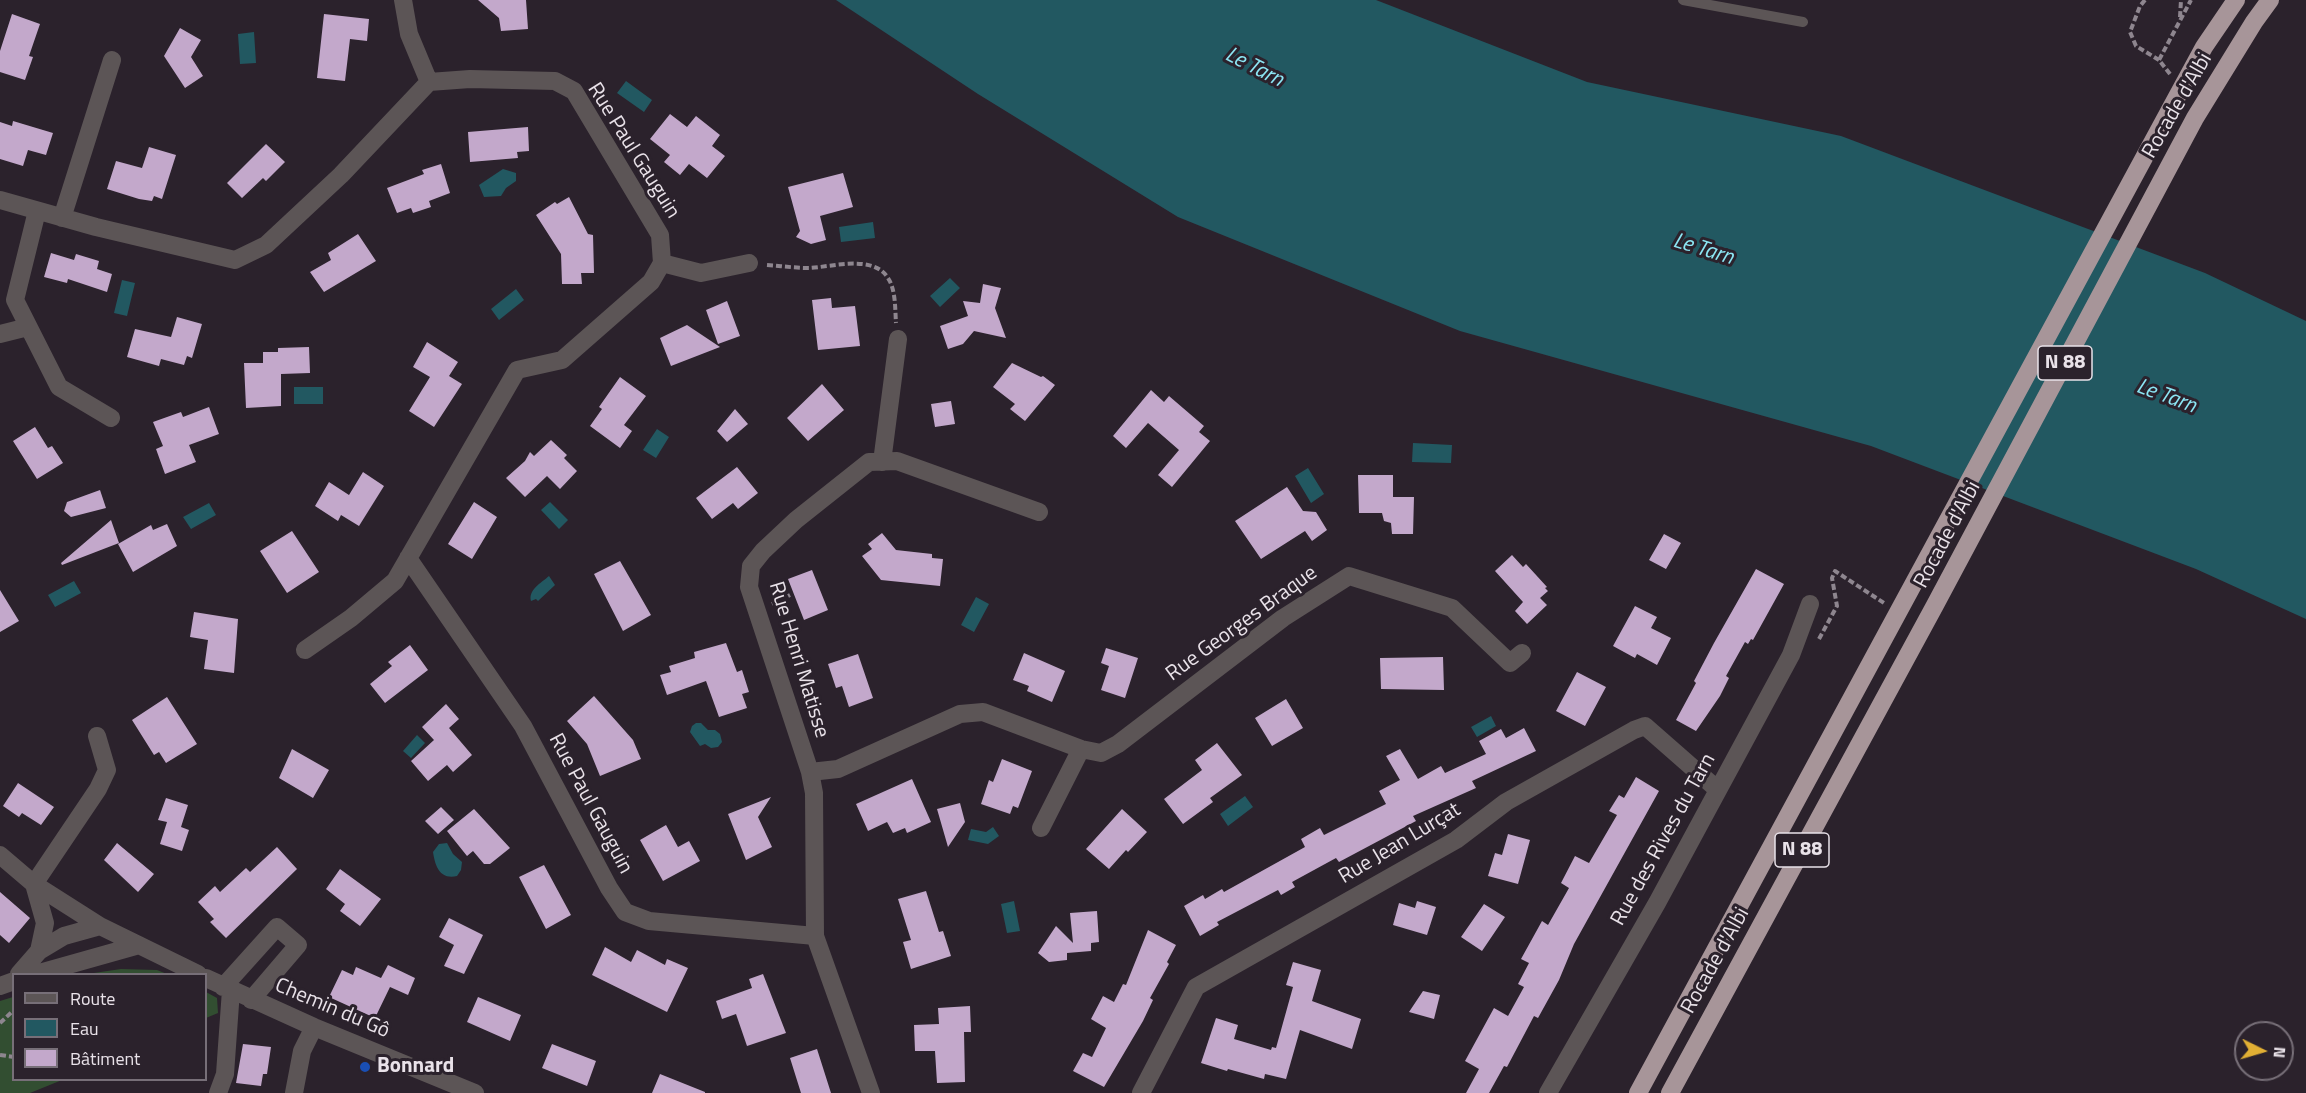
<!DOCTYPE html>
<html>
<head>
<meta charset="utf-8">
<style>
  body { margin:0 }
  #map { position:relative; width:2306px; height:1093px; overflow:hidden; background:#2b222c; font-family:"Titillium Web",sans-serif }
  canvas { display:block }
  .legend { position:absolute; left:12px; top:973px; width:195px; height:108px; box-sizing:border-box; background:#2b222c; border:2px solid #776f78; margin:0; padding:8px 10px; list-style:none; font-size:18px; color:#e9e2e9 }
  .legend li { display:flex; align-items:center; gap:12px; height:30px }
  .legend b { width:30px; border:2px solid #776f78 }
  .north { position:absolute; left:2234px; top:1021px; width:60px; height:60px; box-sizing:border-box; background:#2b222c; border:2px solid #776f78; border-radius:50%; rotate:95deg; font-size:16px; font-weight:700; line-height:24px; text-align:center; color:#e9e2e9 }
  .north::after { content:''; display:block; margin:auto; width:21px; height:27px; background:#e1af34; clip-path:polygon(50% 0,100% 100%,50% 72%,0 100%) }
</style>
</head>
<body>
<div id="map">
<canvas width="2306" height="1093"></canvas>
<ul class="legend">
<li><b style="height:8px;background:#5c5556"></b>Route</li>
<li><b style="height:16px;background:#225861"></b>Eau</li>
<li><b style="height:16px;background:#c3a8cb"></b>Bâtiment</li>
</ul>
<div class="north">N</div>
</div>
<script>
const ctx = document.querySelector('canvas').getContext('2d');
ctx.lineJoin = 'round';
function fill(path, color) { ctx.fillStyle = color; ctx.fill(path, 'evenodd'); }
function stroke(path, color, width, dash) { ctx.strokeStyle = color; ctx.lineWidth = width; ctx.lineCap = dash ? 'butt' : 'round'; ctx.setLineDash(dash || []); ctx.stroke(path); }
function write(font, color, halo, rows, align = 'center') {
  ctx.font = font + ' "Titillium Web",sans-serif'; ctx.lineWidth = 6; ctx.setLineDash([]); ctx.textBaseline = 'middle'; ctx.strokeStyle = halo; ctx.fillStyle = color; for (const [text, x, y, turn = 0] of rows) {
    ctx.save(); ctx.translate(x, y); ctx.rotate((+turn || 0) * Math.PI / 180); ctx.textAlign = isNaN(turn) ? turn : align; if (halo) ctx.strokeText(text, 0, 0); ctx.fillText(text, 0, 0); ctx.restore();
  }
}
fill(new Path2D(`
  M121 969 157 970 167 974H87Z
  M206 992 217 998 218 1013 206 1018Z
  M13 997 14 1080H62L30 1093H0V1001Z`), '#324e31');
fill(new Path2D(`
  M836 0H1376L1587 82 1841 136 2205 273 2306 321V619L2196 569 1871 446 1460 331 1178 217 978 94Z
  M254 32 256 63 240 64 238 34Z
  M626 81 652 100 644 112 617 93Z
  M503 169 516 173V181L506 188 501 196 484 197 479 185Z
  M873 222 875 238 841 242 839 227Z
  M950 278 960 288 940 307 930 296Z
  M122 280 135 283 127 316 114 313Z
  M516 289 524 300 499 320 491 309Z
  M294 387H323V404H294Z
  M657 429 669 437 656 458 643 450Z
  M1413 443 1452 445 1451 463 1412 462Z
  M1308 468 1324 494 1311 503 1295 476Z
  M550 502 568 520 559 529 541 510Z
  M209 503 216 515 191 529 183 517Z
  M549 576 555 585 538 601 536 599 531 601C528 590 541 583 549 576Z
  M74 581 81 593 55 607 48 595Z
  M976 597 989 604 974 632 961 625Z
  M1491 716 1496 726 1477 737 1471 727Z
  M696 723H701L708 730H715L720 734 722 742 718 747 711 748 705 744 700 746 690 732 692 726Z
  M417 735 425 743 411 758 403 751Z
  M1245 796 1253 807 1228 826 1220 814Z
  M993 827 999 836 988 844 968 840 971 829 986 832Z
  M447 843 453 854 462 862 461 870 457 876C440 880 435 866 433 852L439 844Z
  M1014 901 1020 931 1007 933 1001 904Z`), '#225861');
fill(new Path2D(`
  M478 0H526L528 29 501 31 499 18Z
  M12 14 40 24 29 56 33 57 25 80 0 72V51Z
  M324 14 369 19 367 41 350 39 345 81 317 78Z
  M180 28 201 40 191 57 203 76 185 88 164 56Z
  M670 114 687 127 696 116 720 135 712 146 725 156 707 178 689 164 680 175 664 162 670 155 650 139Z
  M13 121 53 133 46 155 28 150 23 166 0 159V122L12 126Z
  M528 127 529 151 517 152 518 158 470 162 468 132Z
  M266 144 285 162 266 181 263 178 242 198 227 183Z
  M149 147 176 155 162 199 154 196 152 201 139 199 107 189 116 161 142 168Z
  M441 164 450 193 429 201 431 207 413 213 411 208 397 213 387 188 424 174 422 170Z
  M843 173 853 207 820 216 826 240 811 244 796 237 800 231 788 187Z
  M569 197 588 234 593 235 594 273H581L582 284H562L561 254 536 215 555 202 557 204Z
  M358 234 376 261 324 292 310 272 331 260 328 253Z
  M51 253 74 260 76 254 99 261 97 269 112 274 107 292 68 279 67 283 44 277Z
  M983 284 1001 288 995 308 1006 338 974 331 963 344 948 349 940 326 968 316 963 301 980 303Z
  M831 298 832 308 855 306 860 346 818 350 812 300Z
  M727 301 740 336 718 344 706 310Z
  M177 317 202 324 192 358 187 356 184 365 161 359 159 366 127 357 135 329 171 337Z
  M687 325 720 347 671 366 660 338Z
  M427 342 458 362 449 376 462 384 434 427 409 411 430 377 413 367Z
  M309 347 310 373 281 374V406L246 408 244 363H263V352H278V348Z
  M1012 363 1041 377 1043 376 1055 385 1025 421 1010 409 1015 404 993 387Z
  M620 377 646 396 624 425 632 431 620 448 590 426 602 409 599 407Z
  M822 384 844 410 808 441 787 418Z
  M1151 390 1164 402 1169 396 1204 426 1199 432 1210 441 1172 487 1158 475 1179 450 1148 423 1126 448 1113 436Z
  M951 401 955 424 935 427 931 404Z
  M209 407 219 434 189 445 196 462 165 474 156 449 163 446 153 422 181 412 183 417Z
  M735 409 748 424 727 442 717 431Z
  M35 427 48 448 52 446 63 463 37 479 13 441Z
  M551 440 567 455 564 458 577 471 560 489 547 476 525 497 506 478 525 461 530 452 534 456Z
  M737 467 758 493 738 509 733 503 712 519 696 498Z
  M363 472 384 486 359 526 341 515 338 521 315 506 329 482 349 495Z
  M1358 475H1393V497H1414L1413 534H1392L1391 523 1384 521 1382 513H1359Z
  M1287 487 1303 511 1316 512 1327 530 1312 541 1305 531 1261 559 1235 521Z
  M100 490 106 508 71 517 64 511 67 502Z
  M474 502 497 517 472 559 448 544Z
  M111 520 119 543 62 565 61 563Z
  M167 524 177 546 133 572 118 544 151 525 153 530Z
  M292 531 319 572 287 593 260 551Z
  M882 533 896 550 932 554V558L943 559 940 586 881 580 862 556 872 549 868 544Z
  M1664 534 1681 543 1666 569 1649 560Z
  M1512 555 1523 567 1526 564 1547 587 1545 588 1548 591 1540 598 1547 605 1527 624 1515 611 1523 602 1495 571Z
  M620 561 651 615 623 631 594 574Z
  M1756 569 1784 584 1753 640 1751 639 1748 644 1745 642 1726 676 1729 678 1720 696 1696 731 1676 720 1696 683 1694 681 1714 643Z
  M812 570 828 610 804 620 788 579Z
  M0 590 19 621 0 632Z
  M1635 606 1657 617 1651 628 1671 638 1657 665 1637 654 1635 658 1613 646Z
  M194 612 238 619 234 673 204 669 208 640 190 637Z
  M726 643 737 672 742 670 749 692 742 694 747 708 719 717 706 681 667 695 660 675 671 672 669 666 695 658 694 652Z
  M410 645 428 670 385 703 370 684 392 666 388 662Z
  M1106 648 1138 658 1125 698 1101 690 1109 666 1101 663Z
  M1024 653 1065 671 1052 702 1027 691 1029 686 1013 680Z
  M858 654 873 698 849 707 842 686 836 688 828 664Z
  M1443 657 1444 690 1381 689 1380 658Z
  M1577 672 1606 687 1585 726 1556 711Z
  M594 696 633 740 641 759 600 776 587 744 567 721Z
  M167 697 197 744 166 763 159 752 154 755 132 720Z
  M1286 699 1303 728 1272 746 1255 718Z
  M446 704 459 719 449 728 472 755 453 772 447 765 428 781 411 761 434 740 422 727Z
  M1524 728 1536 751 1472 781 1476 788 1413 816 1416 821 1339 862 1336 858 1292 882 1295 887 1281 895 1278 890 1217 922 1219 925 1200 936 1184 906 1203 895 1205 899 1222 889 1224 892 1305 847 1301 839 1320 828 1324 835 1386 804 1379 791 1400 780 1386 756 1400 749 1418 779 1441 766 1445 773 1486 754 1479 741 1501 729 1506 738Z
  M1217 743 1242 775 1210 798 1213 802 1183 824 1164 799 1202 770 1195 760Z
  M292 749 329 770 313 798 279 778Z
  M1002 759 1032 771 1018 808 1013 806 1010 814 981 804 989 780 993 782Z
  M1636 777 1659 791 1574 944 1559 980 1538 1018 1534 1016 1507 1067 1504 1066 1489 1093H1466L1479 1069 1465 1061 1494 1008 1508 1016 1524 987 1518 984 1529 963 1521 959 1542 921 1548 925 1569 888 1561 883 1575 856 1589 863 1617 815 1609 811 1619 795 1624 798Z
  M912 779 931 822 907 833 905 828 893 833 887 822 868 831 856 804Z
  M18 783 54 807 41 825 22 813 19 817 3 806Z
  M771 797 758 817 772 847 746 860 728 814Z
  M166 798 188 805 181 827 189 830 182 851 160 844 167 822 158 820Z
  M960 803 965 822 948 847 937 809Z
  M441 807 454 820 438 834 425 821Z
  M474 809 510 848 490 864H484L473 851 467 856 447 831Z
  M1122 809 1147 832 1128 852 1126 850 1109 869 1086 849Z
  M666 825 678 847 689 841 700 861 663 881 640 840Z
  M1508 834 1530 840 1518 884 1488 876 1495 853 1502 855Z
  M117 843 154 874 138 892 104 860Z
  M277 847 297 869 226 938 210 922 214 919 198 902 215 886 220 892 246 868 250 872Z
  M544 865 571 915 546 929 519 877Z
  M340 869 381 899 360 926 340 911 345 904 326 889Z
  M926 891 939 932 943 931 951 956 911 969 903 942 911 940 898 899Z
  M0 892 30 918 9 943 0 935Z
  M1417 901 1436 907 1427 935 1393 925 1399 903 1415 908Z
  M1484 904 1505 917 1482 951 1461 937Z
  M1097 911 1099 942 1091 943V951L1067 953V960L1049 962 1038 953 1056 926 1073 943 1070 913Z
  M449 918 483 935 464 974 444 966 454 945 439 937Z
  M1148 930 1176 945 1167 962 1169 964 1150 998 1153 1000 1143 1021 1104 1087 1073 1071 1083 1053 1092 1057 1106 1028 1091 1019 1103 996 1114 1002 1123 984 1126 985Z
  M605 947 631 962 637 950 665 965 667 959 688 968 667 1012 592 975Z
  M1293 962 1321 970 1312 1001 1361 1019 1352 1049 1300 1030 1286 1079 1265 1074 1264 1079 1228 1069 1227 1071 1201 1063 1216 1018 1238 1025 1234 1039 1271 1050 1272 1047 1276 1048 1293 987 1286 985Z
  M388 965 415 978 408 995 390 987 375 1018 329 997 342 970 353 975 356 967 381 978Z
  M763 974 786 1033 747 1046 736 1014 722 1019 716 1001 752 988 749 979Z
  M1423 991 1440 995 1434 1019 1409 1012Z
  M478 997 521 1015 510 1041 467 1022Z
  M970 1006 971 1032H964L965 1082 937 1083 935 1051H915L914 1025 939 1024 938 1008Z
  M243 1044 271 1047 267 1074H263L261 1086 236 1083Z
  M552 1044 596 1061 587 1086 542 1068Z
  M817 1049 831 1093H801L790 1058Z
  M660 1074 705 1092V1093H652Z`), '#c3a8cb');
stroke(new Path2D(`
  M2145 0 2140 6 2130 32 2136 46 2159 60
  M2180 17 2181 0
  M2170 74 2159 60 2191 0
  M767 265C781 266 795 268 809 268 832 267 873 254 888 278 896 290 895 310 896 323
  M772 604 790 595
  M1819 639 1837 606 1832 578 1835 571 1884 603
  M0 1023 14 1010
  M0 1055 14 1057`), '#8e868f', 4, [6, 3]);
stroke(new Path2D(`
  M1683 0 1803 22`), '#5c5556', 10);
stroke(new Path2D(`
  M403 0 409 34 429 82
  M0 200 96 227 235 260 266 245 341 175 429 82 470 79 555 81 574 91 660 235 662 263 651 282 562 360 517 370 395 581 351 618 305 650
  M37 211 15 300 59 387 111 418
  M62 218 112 60
  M662 263 701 273 749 263
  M0 334 28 327
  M882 462 898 339
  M408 558 523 726 609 888 625 912 649 921 815 936
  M810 772 838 769 960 714 983 712 1081 749 1101 753 1118 744 1283 618 1349 576 1452 608 1510 663 1522 653
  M1041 828 1081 749
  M0 855 34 884 100 926 198 974
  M39 951 64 936 100 926
  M19 974 39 951 45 923 34 884 98 789 107 770 97 736
  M36 974 139 945
  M206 978 314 1027 475 1093
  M0 986 14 981
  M223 987 277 927 298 945 251 1000
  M218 1093 225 1074 231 990
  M294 1093 302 1051 314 1027
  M871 1093 815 936 814 793 810 772 749 587 751 566 763 551 796 520 869 462 897 461 1039 512
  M1141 1093 1196 987 1456 840 1506 802 1634 730 1645 726 1718 790
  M1548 1093 1657 903 1791 655 1810 604`), '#5c5556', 18);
stroke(new Path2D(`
  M1638 1093 2172 106 2204 47 2236 0
  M1670 1093 1934 607 2195 118 2254 22 2270 0`), '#a79599', 18);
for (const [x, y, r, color] of [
  [365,1067,6,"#1a4fb4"]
]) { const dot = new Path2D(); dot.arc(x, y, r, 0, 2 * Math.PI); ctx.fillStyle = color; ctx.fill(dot); stroke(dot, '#2b222c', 2); }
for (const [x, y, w] of [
  [2065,363,54],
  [1802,850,54]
]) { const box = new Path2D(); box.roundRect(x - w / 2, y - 17, w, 34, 4.5); ctx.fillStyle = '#2b222c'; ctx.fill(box); stroke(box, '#e9e2e9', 1.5); }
write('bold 20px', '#e9e2e9', null, [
  ["N 88",2065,363],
  ["N 88",1802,850]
]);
write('21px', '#e9e2e9', '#2b222c', [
  ["Rocade d'Albi",2178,106,-60],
  ["Rue Paul Gauguin",633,151,58],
  ["Rocade d'Albi",1948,535,-62],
  ["Rue Georges Braque",1242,624,-36],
  ["Rue Henri Matisse",798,660,73],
  ["Rue Paul Gauguin",590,804,62],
  ["Rue des Rives du Tarn",1664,840,-61],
  ["Rue Jean Lurçat",1400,844,-31],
  ["Rocade d'Albi",1716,961,-61],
  ["Chemin du Gô",332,1009,23]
]);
write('bold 21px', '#e9e2e9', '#2b222c', [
  ["Bonnard",377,1067]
], 'left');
write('italic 22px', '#8ce6f4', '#2b222c', [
  ["Le Tarn",1254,68,27],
  ["Le Tarn",1703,250,17],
  ["Le Tarn",2166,397,20]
]);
</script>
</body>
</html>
